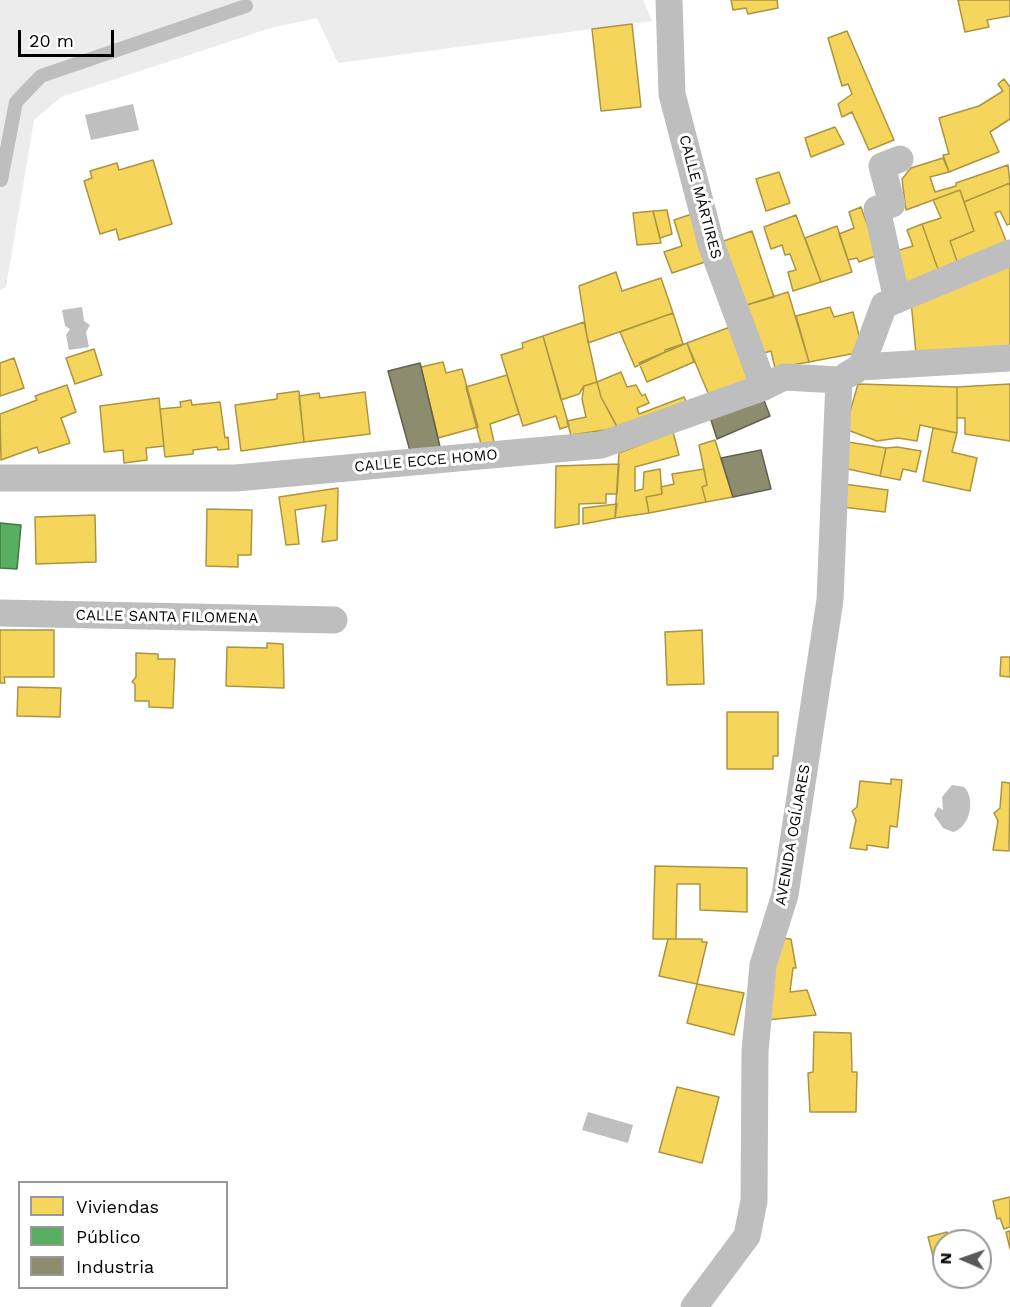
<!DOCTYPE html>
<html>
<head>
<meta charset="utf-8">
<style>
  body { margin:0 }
  #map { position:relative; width:1010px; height:1307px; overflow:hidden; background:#fff; font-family:"Work Sans",sans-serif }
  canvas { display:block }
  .legend { position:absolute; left:18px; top:1181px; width:210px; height:108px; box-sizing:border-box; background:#fff; border:2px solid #999; margin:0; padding:8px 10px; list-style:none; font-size:18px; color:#000 }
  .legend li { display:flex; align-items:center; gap:12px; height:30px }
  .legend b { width:30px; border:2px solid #999 }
  .north { position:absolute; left:932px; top:1229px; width:60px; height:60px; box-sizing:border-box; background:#fff; border:2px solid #999; border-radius:50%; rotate:272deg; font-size:16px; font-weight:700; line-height:24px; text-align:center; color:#000 }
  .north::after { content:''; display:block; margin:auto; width:21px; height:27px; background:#595959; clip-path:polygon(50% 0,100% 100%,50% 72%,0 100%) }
  .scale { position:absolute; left:18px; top:30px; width:96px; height:27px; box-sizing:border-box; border:3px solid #000; border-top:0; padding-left:8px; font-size:18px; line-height:21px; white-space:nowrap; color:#000; -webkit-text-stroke:4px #fff; paint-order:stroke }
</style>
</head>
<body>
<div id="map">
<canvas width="1010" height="1307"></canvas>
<ul class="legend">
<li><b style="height:16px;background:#f6d55c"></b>Viviendas</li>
<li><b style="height:16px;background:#5aae61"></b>Público</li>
<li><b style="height:16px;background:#8c8c6e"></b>Industria</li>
</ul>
<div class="north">N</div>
<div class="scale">20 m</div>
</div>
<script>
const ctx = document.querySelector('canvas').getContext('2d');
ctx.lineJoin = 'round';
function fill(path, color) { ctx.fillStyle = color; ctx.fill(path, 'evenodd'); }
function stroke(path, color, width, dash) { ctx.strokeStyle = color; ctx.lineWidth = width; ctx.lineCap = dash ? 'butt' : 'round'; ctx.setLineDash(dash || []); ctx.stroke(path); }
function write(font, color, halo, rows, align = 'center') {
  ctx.font = font + ' "Work Sans",sans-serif'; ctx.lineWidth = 6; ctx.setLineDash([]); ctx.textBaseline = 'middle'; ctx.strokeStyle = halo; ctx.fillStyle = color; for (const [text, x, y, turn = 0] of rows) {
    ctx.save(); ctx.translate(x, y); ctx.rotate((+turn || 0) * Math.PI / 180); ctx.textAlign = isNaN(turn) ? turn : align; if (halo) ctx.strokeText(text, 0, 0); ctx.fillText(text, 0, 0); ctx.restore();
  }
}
fill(new Path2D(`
  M0 0H643L652 21 338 63 317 18 270 28 61 97 34 120 6 287 0 290Z`), '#ececec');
fill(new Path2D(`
  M133 104 139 130 91 140 85 115Z
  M82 307 84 321 90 325 86 332 89 347 69 350 66 335 70 329 65 326 62 310Z
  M952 785 964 787C976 798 970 828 953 832L943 828 934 815 938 807 943 810 942 797Z
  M588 1112 633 1125 628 1143 582 1130Z`), '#bfbfbf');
const homes = new Path2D(`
  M731 0H777L778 8 748 14 746 8 733 10Z
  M958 0H1010V16L987 20 989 27 965 32Z
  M632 24 641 107 601 111 592 29Z
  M847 31 894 140 869 150 852 112 842 117 838 104 852 94 848 84 842 86 828 38Z
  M1004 79 1010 87V119L990 132 999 152 949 172 943 155 949 154 939 118 979 106 1003 91 998 84Z
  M835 127 844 144 811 157 805 138Z
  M943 158 949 172 930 177 935 192 956 186V183L1008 165 1010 183 964 202 960 190 906 210 902 179 911 168Z
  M153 160 172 224 119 240 116 229 100 234 84 181 92 178 90 171 117 163 119 170Z
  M779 172 790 203 766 211 756 179Z
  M1010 183V224L1007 225 1000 211 995 213 1008 246 959 267 950 241 974 231 964 202Z
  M960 190 974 231 950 241 959 267 940 275 922 224 941 218 933 200Z
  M861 207 878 255 859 262 857 258 848 260 839 234 854 228 849 212Z
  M667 210 672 234 660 238 653 211Z
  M653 211 661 243 637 245 633 213Z
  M692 214 708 261 672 273 664 252 682 246 674 220Z
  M796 215 821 282 793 291 788 272 796 270 790 254 785 255 782 245 771 249 764 227Z
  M922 224 940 275 905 287 893 252 913 246 907 230Z
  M837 226 852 272 821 282 805 238Z
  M752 231 774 297 740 307 718 243Z
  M1010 261V351L916 354 911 301Z
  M616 272 622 291 661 278 673 313 588 343 579 286Z
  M788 292 809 362 775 368 771 351 757 355 740 307Z
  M830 307 834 317 853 312 860 339 856 353 809 362 796 316Z
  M673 313 683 344 665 350V352L635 367 620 332Z
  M584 322 597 382 584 386 579 394 561 400 543 336Z
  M730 327 749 384 711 400 687 343Z
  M543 336 569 426 560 429 556 416 523 426 501 355 523 348 522 343Z
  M687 343 694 362 647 382 639 363Z
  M94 349 102 375 75 384 66 358Z
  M14 358 24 388 0 396V363Z
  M443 362 446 373 462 369 478 427 438 438 421 367Z
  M621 372 627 387 636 385 642 396 645 394 649 403 637 408 639 414 684 397 689 408 619 431 601 397 597 382Z
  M507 375 519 414 490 424 495 447 482 448 466 387Z
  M597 382 601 397 618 428 571 435 567 421 586 417 582 399 584 386Z
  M858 384 957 387V433L920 425 917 441 898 438 877 441 845 429Z
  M1010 384V441L965 434V418H957V387Z
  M67 385 76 412 61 418 70 443 39 453 37 447 1 460 0 414 37 400 35 396Z
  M299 391 304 442 241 451 235 405 277 399V394Z
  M365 392 370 434 304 442 299 396 319 393 320 398Z
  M159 398 164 446 146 448 147 460 124 463 123 450 104 452 100 406Z
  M191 400 192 405 220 402 225 438 228 437 229 449 218 450 217 447 193 450V454L165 457 160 409 181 407 180 402Z
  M933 428 957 433 952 452 977 458 970 491 923 481Z
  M673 432 679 455 635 467V491L643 489 644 472 660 469 662 494 646 497 649 513 615 518 619 453Z
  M715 440 733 497 706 502 702 487 707 485 699 445Z
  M848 442 886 448 880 476 848 469Z
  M897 447 921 451 916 472 903 469 900 480 880 476 886 448Z
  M619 464 617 494H606V503L579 504V524L555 528 556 466Z
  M704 469 707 485 702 487 706 502 649 513 646 497 662 494 661 487 674 484 672 474Z
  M844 484 888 490 885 512 842 507Z
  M338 488 337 540 322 542 326 505 295 510 299 544 286 545 279 497Z
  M617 504 615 518 583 524V508Z
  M207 509 252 510 251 555H238V567L206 566Z
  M95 515 96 562 36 564 35 517Z
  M0 630H54V677H4L5 683H0Z
  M702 630 704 684 667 685 665 632Z
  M267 643 283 644 284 688 226 686 227 647 267 648Z
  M136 653 158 654V659H175L173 708 149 707V701H135V684L132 682 136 677Z
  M1001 657H1010V677L1000 676Z
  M18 687 61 688 60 717 17 716Z
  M727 712H778V756H773V769H727Z
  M891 779 902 780 897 827 890 826 888 848 867 845V850L850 848 856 820 852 811 857 807 860 781 891 784Z
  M1002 782 1010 783 1009 851 993 850 998 821 994 813 1000 808Z
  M655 866 747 868V912L700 910V884H677L676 939H653Z
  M778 938 791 939 796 968H793L790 992 807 990 816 1015 767 1020Z
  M668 939H702V942H707L697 984 659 976Z
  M697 984 744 993 734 1035 687 1023Z
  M814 1032 851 1033 852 1072H857L856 1112H810L808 1073 813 1072Z
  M677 1087 719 1097 702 1163 659 1152Z
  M1010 1197V1227L1004 1229 1000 1218 997 1219 993 1201Z
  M1010 1231V1249L1006 1232Z
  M947 1232 949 1240 968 1234 970 1241H944V1274L938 1275 928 1237Z
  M959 1277H980L981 1282 961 1287Z`);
fill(homes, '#f6d55c');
stroke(homes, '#ac9540', 1.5);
const public = new Path2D(`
  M0 523 21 525 17 569 0 568Z`);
fill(public, '#5aae61');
stroke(public, '#3f7a44', 1.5);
const industry = new Path2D(`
  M420 363 421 367 441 451H410L388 371Z
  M762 395 770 416 717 439 710 417Z
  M761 450 771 489 733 497 721 458Z`);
fill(industry, '#8c8c6e');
stroke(industry, '#62624d', 1.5);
stroke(new Path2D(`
  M1 180 16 102 41 76 246 6`), '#bebebe', 14);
stroke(new Path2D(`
  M669 0 672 94 711 244 764 387
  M897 300 877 209 892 204 882 166 900 159
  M861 367 884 305 1010 253
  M847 375 861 367 1010 358
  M0 478H236L601 445 764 387 784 377 839 380
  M0 613 334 620
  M694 1307 747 1236 754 1201 755 1051 763 965 785 895 830 600 839 380`), '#bebebe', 27);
write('15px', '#000', '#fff', [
  ["CALLE MÁRTIRES",700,197,75],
  ["CALLE ECCE HOMO",426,461,-5],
  ["CALLE SANTA FILOMENA",167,617,1],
  ["AVENIDA OGÍJARES",793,835,-80]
]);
</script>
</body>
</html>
